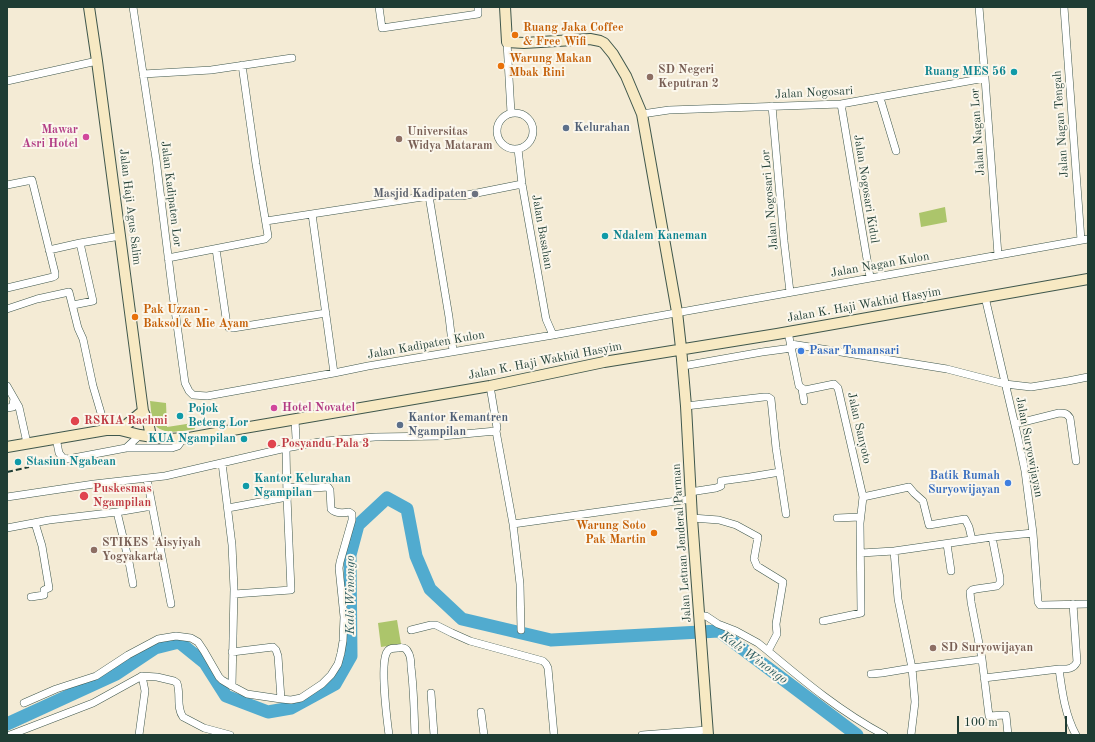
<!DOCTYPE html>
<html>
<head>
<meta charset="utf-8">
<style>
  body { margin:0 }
  #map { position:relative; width:1095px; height:742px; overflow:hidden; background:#f4ebd5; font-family:"Old Standard TT",serif }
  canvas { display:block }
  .frame { position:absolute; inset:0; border:8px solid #1f3d34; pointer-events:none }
  .scale { position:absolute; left:957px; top:716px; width:110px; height:18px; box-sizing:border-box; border:2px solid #1f3d34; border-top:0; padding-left:5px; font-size:12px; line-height:14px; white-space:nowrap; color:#1f3d34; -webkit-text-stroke:3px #fbf7ec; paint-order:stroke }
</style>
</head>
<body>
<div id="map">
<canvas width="1095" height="742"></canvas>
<div class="frame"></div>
<div class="scale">100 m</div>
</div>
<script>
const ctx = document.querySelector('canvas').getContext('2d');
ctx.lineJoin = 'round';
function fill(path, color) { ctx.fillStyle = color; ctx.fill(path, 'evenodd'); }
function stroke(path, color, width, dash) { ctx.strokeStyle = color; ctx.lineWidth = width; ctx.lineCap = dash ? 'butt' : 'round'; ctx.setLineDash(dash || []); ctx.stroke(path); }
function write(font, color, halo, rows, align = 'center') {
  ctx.font = font + ' "Old Standard TT",serif'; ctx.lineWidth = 4; ctx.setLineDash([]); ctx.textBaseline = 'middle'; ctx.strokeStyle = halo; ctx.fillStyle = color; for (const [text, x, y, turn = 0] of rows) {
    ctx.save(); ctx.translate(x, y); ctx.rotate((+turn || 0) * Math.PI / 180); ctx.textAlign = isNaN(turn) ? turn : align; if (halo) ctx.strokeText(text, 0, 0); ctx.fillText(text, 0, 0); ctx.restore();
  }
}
fill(new Path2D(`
  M945 207 947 222 921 227 919 213Z
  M150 401 166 403 167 427 193 423 195 429C184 431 160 436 154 423 151 417 151 408 150 401Z
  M397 620 401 644 381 647 378 623Z`), '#acc56b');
stroke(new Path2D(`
  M7 724 116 674 155 648 179 642 205 663 226 696 268 712 291 708 335 684 351 656 350 555 358 525 387 498 407 509 416 556 430 589 462 619 551 640 719 631 857 735`), '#51abcf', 13);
const street = new Path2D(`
  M133 7 156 159 172 288 185 383 189 391 193 395 207 396 218 394 334 373 368 366 553 335 1088 239
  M379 7 382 28 478 14V7
  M979 7 985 78 998 255
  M1064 7 1081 240
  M507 42 511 113
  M143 74 211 70 292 58
  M7 81 97 61
  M880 98 896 151
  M841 104 870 277
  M772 106 784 241 790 292
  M497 131a18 18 0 1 1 36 0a18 18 0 1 1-36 0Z
  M642 114 669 110 841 104 985 78
  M518 149 522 184 546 319 553 335
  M7 185 32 180 55 273V276L53 277 7 288
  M429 196 449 317 453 351
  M312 214 334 373
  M266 221 429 196H462L522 184
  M216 249 227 325 229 328H233L326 313
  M49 250 80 243 120 236
  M168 258 265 239 268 236 256 164 242 65
  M985 297 1018 438 1025 471 1033 533 1038 602 1040 605H1042L1088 604
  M73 305 93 301 80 243
  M7 309 37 299 69 292 78 328 83 339 93 386 106 430
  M788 332 799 386 805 390 834 384 838 388 863 497 860 523 861 613 823 621
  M791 344 947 369 1005 384 1031 387 1068 381 1088 377
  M683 366 762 352 792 348
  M7 386 19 407 27 443
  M490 386 497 428 496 431 513 524 520 584 521 630
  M802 389 804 401
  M686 406 764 397H768L771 399 776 448 786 514
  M7 408 13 407V404L14 399 15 400
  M1015 424 1059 413C1064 413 1067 413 1070 418L1076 461
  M56 438 59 453 63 458 68 459 126 448H172L178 446 183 439
  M295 446 296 438 295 420
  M126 448 140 435
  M222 463 232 545 234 589 232 686
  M147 479 171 604
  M690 492 716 488 721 486V481L750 477 780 472
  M7 497 94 484 165 476 286 448 325 441 375 437 442 436 496 431
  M863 497 909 487 914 493 923 501 929 525 965 519 969 527 972 540
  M228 508 287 497
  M117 512 129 562 133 584
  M692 518 719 520 736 525 758 537 754 559 757 566 783 582 776 624 777 634 768 651 758 643 736 631 718 624 706 616H700
  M837 518 860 517
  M513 524 691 499
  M7 528 49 520 117 512 152 506
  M947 544 951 571
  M894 551 898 599 912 668 975 660 982 659 971 602 970 592 972 590 976 589 997 586 1000 583V578L992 537
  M861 553 894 551 992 537 1033 533
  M234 594 291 590 287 497 286 448
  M31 597 44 595V590L49 588 42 546 35 523
  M1073 604 1077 662C1073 670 1066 669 1059 669 1062 691 1065 715 1076 735
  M411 630 431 625H436L452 633 470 641 543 661 546 664 548 668 554 735
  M768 651C805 682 841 712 884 735
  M232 652 273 647 276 650 278 656 281 699
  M982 659 989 716 1004 715H1006L1008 735
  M871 674 882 673 912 668 915 702 911 735
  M984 678 1059 669
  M431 693 434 735
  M24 703 56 689 96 676 128 655 158 639 176 636 191 638 198 642 204 651 219 677 222 680 232 686 247 694 281 699 291 700 301 698 322 684 331 675 338 664 341 653 343 641 344 617 339 568 340 562 352 520V514L349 512C343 513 336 514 331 509L330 490 328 487 314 488 287 487
  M481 712 484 735
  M10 735 93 703 142 676 157 677 174 681 177 683C181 694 176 708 183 717L204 728 230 735
  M139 735 145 691 142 676
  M389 735C387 720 380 663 387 652 389 648 394 648 398 648 402 647 406 648 408 652 411 656 411 662 411 667 414 690 414 712 415 735
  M642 735 707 730`);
const secondary = new Path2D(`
  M89 7 97 61 143 411 148 422 151 436
  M505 7 507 42 524 43 590 39 600 41 604 43 613 54 626 76 642 114 677 312 681 348 686 406 692 518 708 735
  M120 430 143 411
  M7 447 106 430H120L140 435 166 439 189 438 238 429 490 386 604 362 777 334 1088 279`);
stroke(street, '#3f574c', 8);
stroke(secondary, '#3f574c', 12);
stroke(street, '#fff', 7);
stroke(secondary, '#f7e9c3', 10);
stroke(new Path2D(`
  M7 472 29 467`), '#1f3d34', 2, [6, 3]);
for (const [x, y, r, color] of [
  [515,35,4,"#e8710a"],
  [501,66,4,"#e8710a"],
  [1014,72,4,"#0f9aa8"],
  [650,77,4,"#8d6e63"],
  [566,128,4,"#5c6f8a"],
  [86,137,4,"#d1479c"],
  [399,139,4,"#8d6e63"],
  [475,194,4,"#6b7280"],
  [605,236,4,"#0f9aa8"],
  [135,317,4,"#e8710a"],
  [801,351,4,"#3f7fe0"],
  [274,408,4,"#d1479c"],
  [180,416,4,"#0f9aa8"],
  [75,421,5,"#e0444e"],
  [400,425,4,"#5c6f8a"],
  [244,439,4,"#0f9aa8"],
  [272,444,5,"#e0444e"],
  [18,462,4,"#0f9aa8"],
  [1008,483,4,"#3f7fe0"],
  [246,486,4,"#0f9aa8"],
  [84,496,5,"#e0444e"],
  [654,533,4,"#e8710a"],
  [94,550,4,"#8d6e63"],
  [933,648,4,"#8d6e63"]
]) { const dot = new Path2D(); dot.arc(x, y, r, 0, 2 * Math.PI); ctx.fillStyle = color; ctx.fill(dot); stroke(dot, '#fbf7ec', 1.5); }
write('bold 12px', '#c56008', '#fbf7ec', [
  ["Ruang Jaka Coffee",523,28],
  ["& Free Wifi",523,42],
  ["Warung Makan",509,59],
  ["Mbak Rini",509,73],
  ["Pak Uzzan -",143,310],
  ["Baksol & Mie Ayam",143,324],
  ["Warung Soto",646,526,"right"],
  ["Pak Martin",646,540,"right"]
], 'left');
write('bold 12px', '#785e54', '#fbf7ec', [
  ["SD Negeri",658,70],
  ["Keputran 2",658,84],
  ["Universitas",407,132],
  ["Widya Mataram",407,146],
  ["STIKES 'Aisyiyah",102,543],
  ["Yogyakarta",102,557],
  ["SD Suryowijayan",941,648]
], 'left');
write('bold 12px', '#0d838f', '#fbf7ec', [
  ["Ruang MES 56",1006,72,"right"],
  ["Ndalem Kaneman",613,236],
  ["Pojok",188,409],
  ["Beteng Lor",188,423],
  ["KUA Ngampilan",236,439,"right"],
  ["Stasiun Ngabean",26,462],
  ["Kantor Kelurahan",254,479],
  ["Ngampilan",254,493]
], 'left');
write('12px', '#1f3d34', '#fbf7ec', [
  ["Jalan Nogosari",814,93,-3],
  ["Jalan Nagan Tengah",1061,124,-94],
  ["Jalan Nagan Lor",978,132,-94],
  ["Jalan Nogosari Kidul",866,189,81],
  ["Jalan Kadipaten Lor",171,194,83],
  ["Jalan Nogosari Lor",770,200,-95],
  ["Jalan Haji Agus Salim",130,207,83],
  ["Jalan Basahan",542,232,80],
  ["Jalan Nagan Kulon",880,265,-10],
  ["Jalan K. Haji Wakhid Hasyim",864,305,-10],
  ["Jalan Kadipaten Kulon",426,345,-10],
  ["Jalan K. Haji Wakhid Hasyim",545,361,-11],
  ["Jalan Sanyoto",859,428,77],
  ["Jalan Suryowijayan",1029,447,79],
  ["Jalan Letnan Jenderal Parman",682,543,-94]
]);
write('bold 12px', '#4e5e75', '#fbf7ec', [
  ["Kelurahan",574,128],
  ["Kantor Kemantren",408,418],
  ["Ngampilan",408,432]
], 'left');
write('bold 12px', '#b23c85', '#fbf7ec', [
  ["Mawar",78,130],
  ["Asri Hotel",78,144],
  ["Hotel Novatel",282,408,"left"]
], 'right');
write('bold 12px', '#5b616d', '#fbf7ec', [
  ["Masjid Kadipaten",467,194]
], 'right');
write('bold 12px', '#366cbe', '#fbf7ec', [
  ["Pasar Tamansari",809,351],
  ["Batik Rumah",1000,476,"right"],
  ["Suryowijayan",1000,490,"right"]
], 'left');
write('bold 12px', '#be3a42', '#fbf7ec', [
  ["RSKIA Rachmi",84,421],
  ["Posyandu Pala 3",281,444],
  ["Puskesmas",93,489],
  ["Ngampilan",93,503]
], 'left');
write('italic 13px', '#2e5e62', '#fbf7ec', [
  ["Kali Winongo",351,595,-90],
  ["Kali Winongo",754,658,36]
]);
</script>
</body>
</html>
